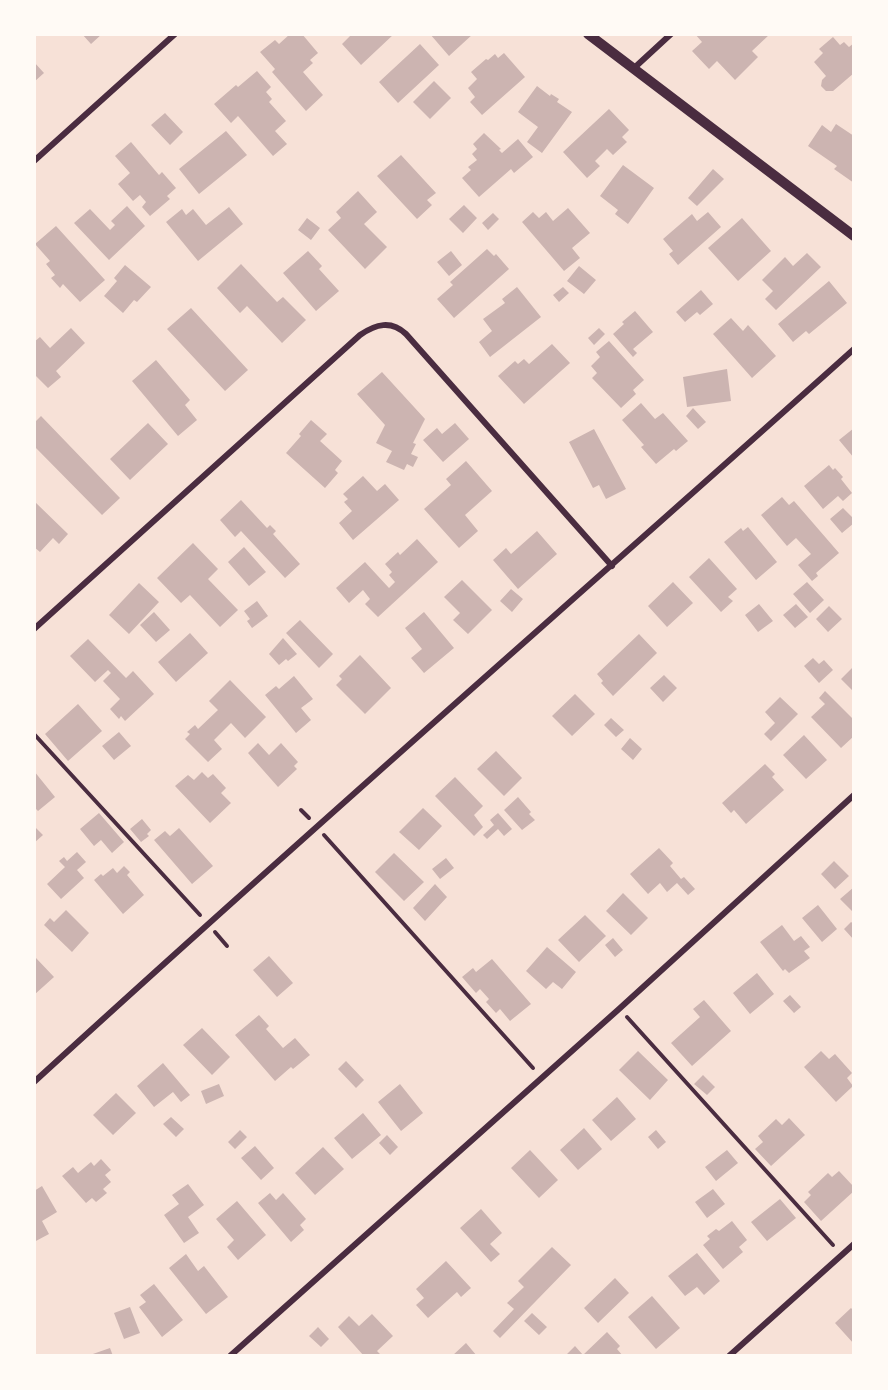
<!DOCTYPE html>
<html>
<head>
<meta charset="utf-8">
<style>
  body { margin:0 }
  #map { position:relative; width:888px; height:1390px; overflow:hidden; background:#f7e1d7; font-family:"Exo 2",sans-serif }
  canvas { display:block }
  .frame { position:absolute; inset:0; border:36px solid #fffaf5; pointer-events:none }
</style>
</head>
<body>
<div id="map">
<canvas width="888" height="1390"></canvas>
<div class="frame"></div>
</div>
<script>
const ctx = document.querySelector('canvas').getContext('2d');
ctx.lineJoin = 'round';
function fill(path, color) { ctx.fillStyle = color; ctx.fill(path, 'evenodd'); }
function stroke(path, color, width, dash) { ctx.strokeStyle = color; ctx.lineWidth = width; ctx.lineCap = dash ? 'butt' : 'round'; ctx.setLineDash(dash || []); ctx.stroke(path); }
fill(new Path2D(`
  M82 34H102L91 44Z
  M290 34H302L318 53 310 60 313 63 303 72 323 95 306 111 272 72 275 69 260 52 275 40 279 44Z
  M352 34H394L361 65 342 44Z
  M430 34H473L449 56Z
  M695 34H770L752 51 758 57 735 80 717 61 709 69 692 51 702 42Z
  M833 37 840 45 844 42 849 47 854 43V73L833 91H826L821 86 822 80 826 76 814 62 823 53 819 49Z
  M420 44 439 65 398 103 379 82Z
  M504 53 525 77 482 115 470 102 475 97 468 88 477 79 471 72 486 59 488 60 495 54 498 58Z
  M34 62 44 73 34 82Z
  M257 71 271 87 266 92 272 99 269 102 286 121 275 131 287 144 273 156 238 116 231 123 214 104 236 85 238 87Z
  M434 81 451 98 430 119 413 102Z
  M537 86 550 96 551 94 559 99 557 102 572 112 542 153 527 142 538 127 518 112Z
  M609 109 629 130 622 137 627 142 613 155 607 149 595 161 600 166 587 178 563 152Z
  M165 113 183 132 170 145 151 125Z
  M836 124 854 136V183L834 169 837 166 808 146 822 125 831 132Z
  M226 131 247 155 199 194 179 169Z
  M484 133 501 149 499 150 502 153 518 139 533 157 514 173 511 169 479 197 462 178 471 170 468 167 477 160 472 154 477 149 473 144Z
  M131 142 159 175 162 172 176 188 167 196 170 199 150 216 142 207 146 202 140 195 133 201 118 184 130 173 115 156Z
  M401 155 436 193 427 200 432 205 417 219 377 176Z
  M623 165 654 188 628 224 615 214 618 210 600 196Z
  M713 169 724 179 697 206 688 198Z
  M358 191 377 212 364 224 387 247 365 269 328 230 341 218 336 212Z
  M464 205 477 218 463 233 449 219Z
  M127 206 145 226 109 260 74 223 90 209 110 230 115 225 111 221Z
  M229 207 243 224 198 261 166 222 182 209 186 215 193 209 206 225Z
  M568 208 590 233 572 248 580 258 564 271 522 222 533 212 539 218 546 212 553 221Z
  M708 212 721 227 678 265 669 254 673 251 663 239 692 214 697 221Z
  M493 213 499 219 488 230 482 223Z
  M307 218 320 228 311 240 298 230Z
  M742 218 771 251 738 281 708 248Z
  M56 226 105 280 80 302 63 284 60 288 51 278 55 275 46 264 50 261 35 244Z
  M487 249 494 256 496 254 509 269 454 318 437 299 453 285 450 282Z
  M308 251 322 266 319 269 339 291 316 311 283 273Z
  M451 251 462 265 449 276 437 262Z
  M807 253 821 267 776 310 765 299 773 291 762 280 785 257 793 266Z
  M241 264 277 302 283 297 306 320 282 343 247 306 240 313 217 288Z
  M125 265 151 287 137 302 134 300 123 313 104 296 117 281 114 278Z
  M579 266 596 280 584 294 567 281Z
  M829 281 847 303 809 334 806 331 793 342 778 324Z
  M517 287 541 317 490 357 479 342 492 331 483 319 505 303 502 299Z
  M563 287 569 293 559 302 553 295Z
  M701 290 713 304 700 315 697 312 685 322 676 312Z
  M191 308 248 370 225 391 167 329Z
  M635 311 653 332 633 349 637 353 633 357 613 334 624 324 622 322Z
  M731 318 743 331 748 325 776 356 752 378 713 334Z
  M71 328 85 343 56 371 61 377 48 388 34 374V342L40 337 50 348Z
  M599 328 605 334 594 345 588 338Z
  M609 341 644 380 633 390 636 394 621 408 592 378 597 373 591 366 600 357 596 352Z
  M552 344 570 363 524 404 498 376 515 361 518 364 524 359 529 364Z
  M156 360 190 400 185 405 197 420 178 436 132 381Z
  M727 369 731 401 687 407 683 377Z
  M382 372 425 419 413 443 416 444 411 454 418 457 413 467 407 464 404 470 386 462 392 451 376 443 385 425 357 394Z
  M641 403 655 419 663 413 688 441 676 451 674 449 656 464 641 447 644 445 622 420Z
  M693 408 706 422 698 429 686 416Z
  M41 416 120 498 102 515 34 446V423Z
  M311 420 327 434 320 441 342 461 335 470 338 473 325 488 286 453 301 436 299 434Z
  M148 423 168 444 130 480 110 459Z
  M455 423 469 439 443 462 423 440 437 428 442 434Z
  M854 428V458L839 440Z
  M594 429 626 489 606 499 599 485 593 488 569 442Z
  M466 461 492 491 465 515 478 531 459 548 424 509 451 485 446 479Z
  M829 465 833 470 835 468 843 477 841 479 852 493 843 501 838 496 823 509 804 486Z
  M363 476 377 491 385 484 399 500 353 540 339 523 352 511 344 502 348 499 343 494Z
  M782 497 789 505 794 501 839 553 816 573 818 576 812 581 798 565 811 554 796 538 787 546 761 515Z
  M241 500 267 528 270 525 276 531 273 534 300 564 285 578 241 531 235 537 220 520Z
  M34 501 68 534 59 544 53 538 40 552 34 547Z
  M843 508 854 519V523L842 533 830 519Z
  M748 527 777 562 756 580 724 542 741 528 743 531Z
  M537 531 557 554 518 589 493 560 506 548 511 554Z
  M417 539 438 562 378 617 365 604 370 599 363 590 349 603 336 588 365 562 389 588 395 582 389 575 392 572 385 564 398 552 400 555Z
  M193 543 218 569 208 579 238 610 220 627 190 595 181 603 157 578Z
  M244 547 266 572 249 586 228 562Z
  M709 558 737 589 728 597 733 601 721 612 689 577Z
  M462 580 492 610 468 634 453 620 460 613 444 597Z
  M673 582 693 603 667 627 648 606Z
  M807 582 824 600 810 613 793 594Z
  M139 583 159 602 129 634 109 615Z
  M511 589 523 599 512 612 500 601Z
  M257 601 268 616 252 628 247 621 250 619 244 611Z
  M759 604 773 621 758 632 745 615Z
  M796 604 808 617 795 628 783 615Z
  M829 606 842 619 828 632 816 619Z
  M154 612 170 630 156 642 140 625Z
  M424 612 454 648 424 673 411 658 422 649 405 628Z
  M300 620 333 654 319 668 286 633Z
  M190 633 208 653 176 682 158 662Z
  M639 634 657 653 613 696 601 683 603 681 597 674Z
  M283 638 297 654 288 661 286 659 279 665 269 654Z
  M88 639 126 678 133 671 154 694 125 721 121 716 119 719 110 709 120 699 103 681 111 673 108 670 95 682 70 656Z
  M360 655 391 688 365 714 336 685 342 679 339 676Z
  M813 658 819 664 824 660 833 670 819 683 804 666Z
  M854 666V692L841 679Z
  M664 675 677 688 663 702 650 688Z
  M294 676 313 699 301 708 311 720 296 733 265 695 276 686 279 689Z
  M230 680 266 717 245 738 231 723 214 740 222 749 208 762 185 739 190 734 187 732 195 725 198 729 218 710 209 701Z
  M825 691 854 720V736L841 748 811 717 825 704 819 698Z
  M575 694 595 714 572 736 552 716Z
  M780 697 798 714 771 741 764 734 775 723 765 712Z
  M78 704 102 731 68 761 45 734Z
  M611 718 624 730 616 737 604 725Z
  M119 732 131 746 114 760 102 746Z
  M804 735 827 760 806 779 783 755Z
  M630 738 642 749 633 760 621 749Z
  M258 743 269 755 281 743 298 762 294 766 297 769 278 787 248 753Z
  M496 751 522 778 504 796 477 769Z
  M765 764 775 774 772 777 784 790 746 824 734 810 731 813 722 803Z
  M34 771 55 797 38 811 34 807Z
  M202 772 208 778 213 774 226 788 221 793 231 803 210 823 175 786 188 775 194 780Z
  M455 777 483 806 474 815 483 827 474 836 435 796Z
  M518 797 531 812 529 814 535 820 522 830 504 810Z
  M423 808 442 826 419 850 399 832Z
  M99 813 124 842 112 853 101 840 94 846 80 829Z
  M498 813 512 829 504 836 498 829 487 839 483 835 494 825 490 820Z
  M142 819 151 830 147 834 149 836 141 842 130 829Z
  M34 826 43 835 34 843Z
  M179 828 213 866 192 884 154 840 165 831 170 836Z
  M659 848 673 863 670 866 681 879 684 877 695 889 688 895 677 883 667 892 660 883 648 894 630 874Z
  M77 852 86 862 77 870 84 878 61 899 47 884 65 867 59 861 64 857 67 861Z
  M394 853 424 882 404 901 375 872Z
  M446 858 454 868 440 879 432 869Z
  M834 861 849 876 835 889 821 874Z
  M124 866 130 872 127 875 144 895 123 914 94 880 101 874 103 876 113 868 117 873Z
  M435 884 447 897 425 921 413 908Z
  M854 887V913L840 899Z
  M623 893 648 918 631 935 606 911Z
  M818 905 837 929 822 942 802 918Z
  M66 910 89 933 72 952 44 925 50 918 54 922Z
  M585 915 606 936 579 962 558 940Z
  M851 922 854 924V940L844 929Z
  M782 925 794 941 801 936 810 947 804 951 810 958 789 973 785 969 783 971 760 942Z
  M613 938 623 950 615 957 605 945Z
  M547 947 576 972 562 989 553 982 546 989 526 971Z
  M269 956 293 983 277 997 253 970Z
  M36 958 54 977 34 995V959Z
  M492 959 531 1004 510 1021 500 1009 496 1013 486 1002 489 999 480 989 476 993 462 977 473 968 476 972Z
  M757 973 774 994 750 1014 733 993Z
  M790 995 801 1007 794 1013 783 1001Z
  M704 1000 731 1031 692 1066 671 1043 700 1017 693 1009Z
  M259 1015 269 1026 266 1029 283 1048 295 1038 310 1055 293 1069 291 1067 275 1081 235 1035Z
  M202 1028 230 1057 212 1075 183 1045Z
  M638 1051 668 1080 650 1100 619 1070Z
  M821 1051 829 1059 835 1054 852 1073 847 1078 853 1086 836 1102 804 1067Z
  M346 1061 364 1080 356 1088 338 1069Z
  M163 1063 190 1095 181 1102 173 1092 154 1107 137 1086Z
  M703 1075 715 1087 707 1095 694 1084Z
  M219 1084 224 1096 206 1104 201 1091Z
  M400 1084 423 1113 401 1131 378 1102Z
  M116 1093 136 1113 113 1135 93 1115Z
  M617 1097 636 1119 611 1141 592 1120Z
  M363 1113 381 1135 352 1159 334 1138Z
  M171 1117 184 1129 176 1137 163 1124Z
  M789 1118 805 1135 771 1166 755 1149 763 1142 758 1136 776 1119 782 1125Z
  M584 1128 602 1149 578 1170 560 1150Z
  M240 1130 247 1137 235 1149 228 1142Z
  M656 1130 666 1142 658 1149 648 1137Z
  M387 1135 398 1147 390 1155 379 1143Z
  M255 1146 274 1168 261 1180 241 1158Z
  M323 1147 344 1169 315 1195 295 1173Z
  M530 1150 558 1180 539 1198 511 1168Z
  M727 1150 738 1163 716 1181 705 1167Z
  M101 1159 111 1170 105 1175 111 1182 103 1189 107 1193 96 1202 92 1198 86 1203 62 1176 73 1167 78 1173 91 1162 94 1166Z
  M839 1171 854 1187V1191L821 1221 804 1202 811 1195 808 1192 828 1173 832 1177Z
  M188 1184 204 1205 188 1217 199 1233 184 1243 164 1215 179 1204 172 1195Z
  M42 1186 57 1212 42 1221 49 1234 34 1242V1191Z
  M713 1189 725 1204 707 1218 695 1202Z
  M270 1193 276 1200 283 1193 306 1219 300 1225 304 1230 291 1242 258 1203Z
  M780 1199 796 1218 767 1241 751 1222Z
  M237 1201 266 1235 238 1260 227 1247 234 1240 216 1219Z
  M481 1209 502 1233 490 1244 500 1254 491 1262 460 1228Z
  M732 1221 747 1240 739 1247 743 1252 723 1269 703 1245 710 1239 707 1236 716 1229 719 1231Z
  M552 1247 571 1265 500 1338 493 1331 514 1309 507 1303 524 1287 518 1281Z
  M697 1253 720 1281 704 1295 697 1287 685 1296 668 1276Z
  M186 1254 198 1271 204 1266 228 1297 206 1314 169 1268Z
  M446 1261 471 1288 461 1297 457 1292 428 1318 416 1305 424 1298 416 1289Z
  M615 1278 629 1293 598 1323 584 1308Z
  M154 1284 183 1320 162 1337 139 1307 146 1302 140 1295Z
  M652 1296 680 1328 656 1349 628 1317Z
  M130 1307 140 1333 124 1339 114 1313Z
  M851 1308 854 1311V1344L835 1323Z
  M532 1313 547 1327 539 1335 524 1321Z
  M372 1314 393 1336 377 1351 382 1356H364L338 1327 349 1316 359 1326Z
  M318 1327 329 1339 321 1347 309 1336Z
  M607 1332 620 1346 617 1349 623 1356H565L575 1346 583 1355Z
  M466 1343 477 1356H452Z
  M110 1348 113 1356H90V1355Z`), '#ccb4b1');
stroke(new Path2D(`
  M34 734 200 915
  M301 810 309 818
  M324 835 533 1068
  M215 932 227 946
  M627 1017 833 1245`), '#4a2c40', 4);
stroke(new Path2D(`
  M633 69 671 34
  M34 161 175 34
  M34 629 360 335C376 324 391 320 406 334L612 566
  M34 1082C304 834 581 594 854 349
  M230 1356 619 1009 854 795
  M729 1356 854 1244`), '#4a2c40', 6);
stroke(new Path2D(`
  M588 34 854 236`), '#4a2c40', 10);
</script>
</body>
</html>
